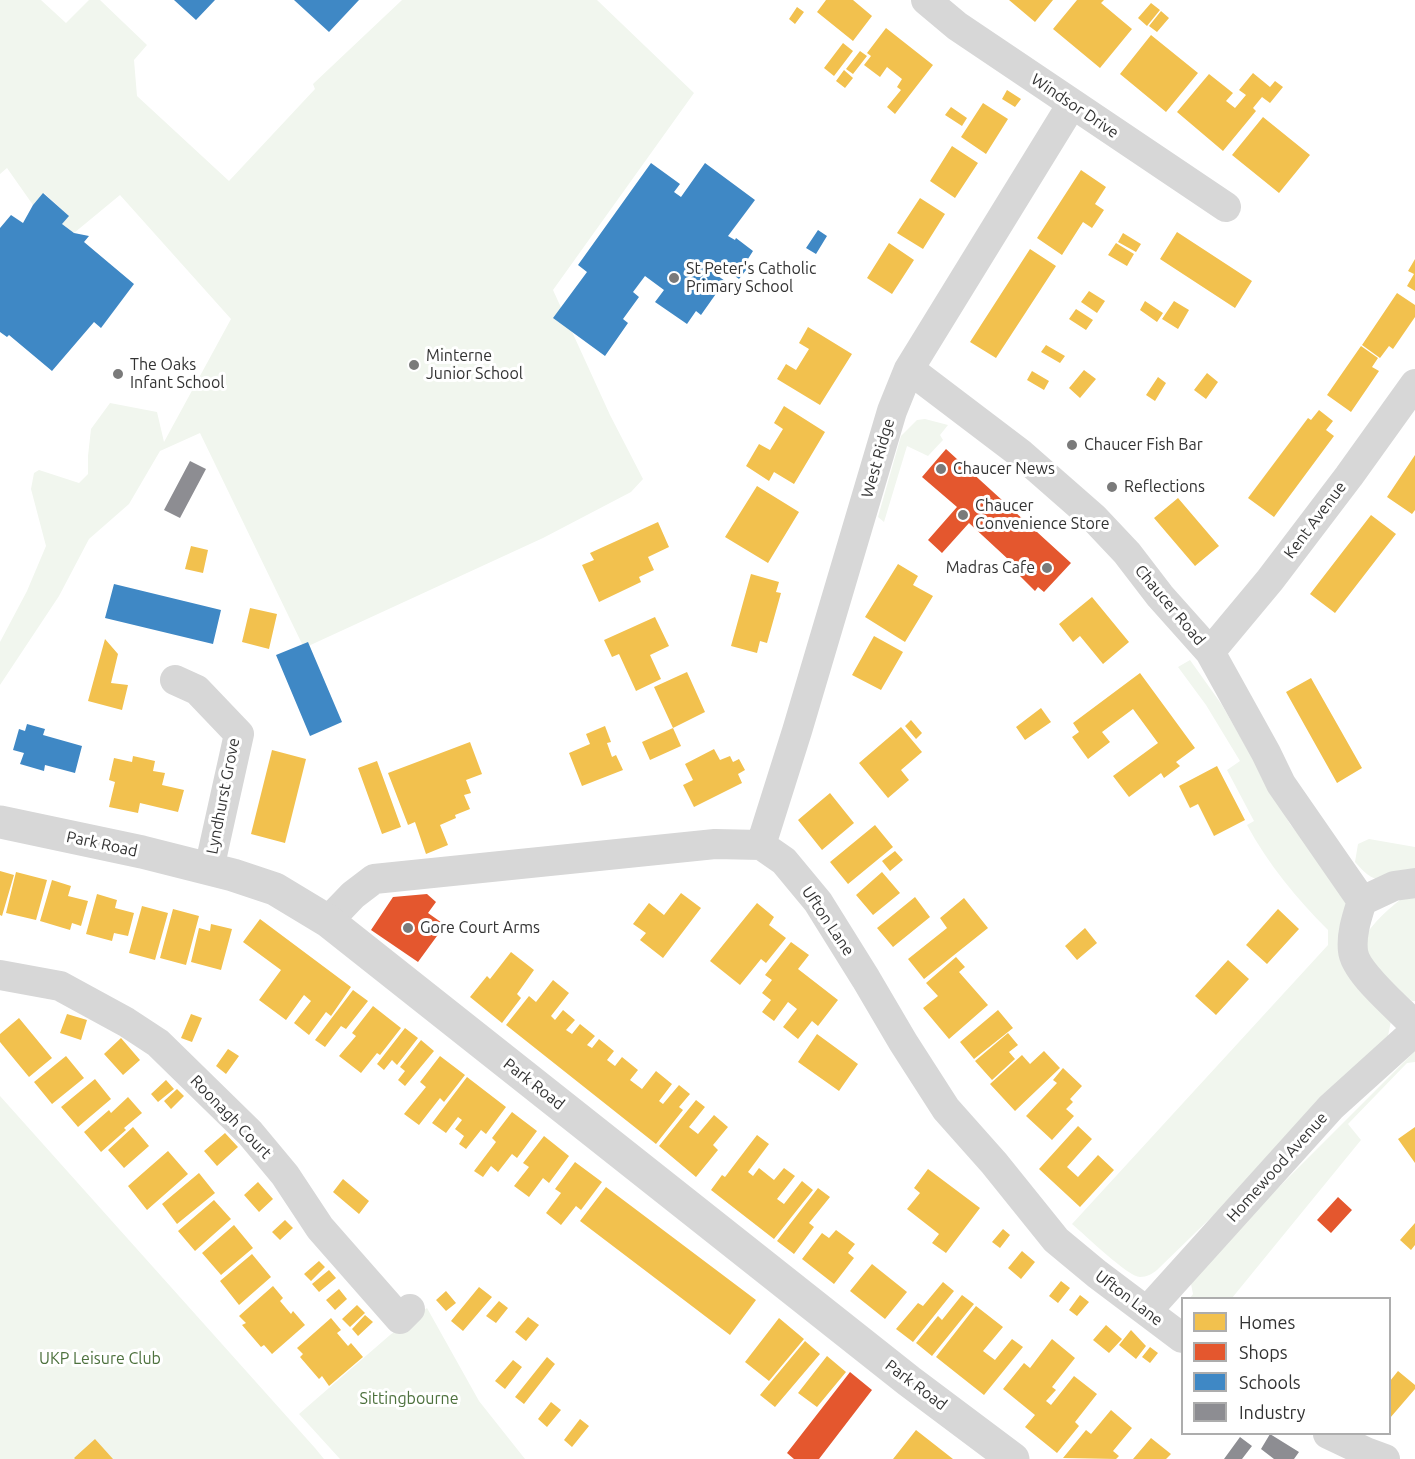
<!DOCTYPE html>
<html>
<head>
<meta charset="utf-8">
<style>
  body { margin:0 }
  #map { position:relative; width:1415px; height:1459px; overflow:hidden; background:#fff; font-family:Ubuntu,sans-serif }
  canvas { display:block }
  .legend { position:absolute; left:1181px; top:1297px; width:210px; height:138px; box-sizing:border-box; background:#fff; border:2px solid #adadad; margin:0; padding:8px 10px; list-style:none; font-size:18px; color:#333 }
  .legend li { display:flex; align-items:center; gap:12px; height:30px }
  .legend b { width:30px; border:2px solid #adadad }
</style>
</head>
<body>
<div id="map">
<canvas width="1415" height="1459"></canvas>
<ul class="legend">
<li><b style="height:16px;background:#f2c14e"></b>Homes</li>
<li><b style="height:16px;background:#e4572e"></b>Shops</li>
<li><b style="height:16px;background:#3f88c5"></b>Schools</li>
<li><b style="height:16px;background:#8d8d92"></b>Industry</li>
</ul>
</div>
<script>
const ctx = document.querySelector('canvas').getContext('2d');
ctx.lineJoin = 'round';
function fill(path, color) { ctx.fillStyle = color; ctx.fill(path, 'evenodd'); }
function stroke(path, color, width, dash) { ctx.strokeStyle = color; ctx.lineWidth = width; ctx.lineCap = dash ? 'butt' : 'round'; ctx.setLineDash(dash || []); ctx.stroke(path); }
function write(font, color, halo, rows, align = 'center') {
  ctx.font = font + ' Ubuntu,sans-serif'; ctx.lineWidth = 6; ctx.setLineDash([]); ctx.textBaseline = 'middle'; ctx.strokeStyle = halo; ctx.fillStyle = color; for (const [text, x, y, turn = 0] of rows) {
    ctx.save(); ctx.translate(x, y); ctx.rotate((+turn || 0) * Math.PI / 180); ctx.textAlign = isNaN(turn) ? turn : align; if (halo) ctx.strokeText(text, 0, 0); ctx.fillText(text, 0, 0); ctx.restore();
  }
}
fill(new Path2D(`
  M0 0H41L66 23 89 0H100L147 45 134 60 137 96 229 181 315 89 313 84 402 0H597L694 93 553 290 610 415 643 479 631 492 543 538 304 648 200 433 160 451 129 504 89 539 59 596 0 685V642L27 591 46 546 31 489 34 473 39 470 79 483 88 474V456L91 429 110 403 157 412 164 442 231 319 120 195 74 233 62 224 68 215 44 193 33 205 7 168 0 174Z
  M925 419 948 425 940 435 943 440 928 456 907 446 884 522 878 517 901 436 917 420Z
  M1190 660 1222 705 1290 824 1347 895 1391 1021 1387 1041 1263 1167 1157 1270C1152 1274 1147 1277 1140 1277 1128 1277 1084 1234 1072 1224L1328 945V930C1297 899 1268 864 1247 825L1254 821 1227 770 1240 761 1206 705 1178 667Z
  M1369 839 1415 847V875C1387 882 1376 887 1355 862L1358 844Z
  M1410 892H1415V1001H1412L1383 977 1362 943C1372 921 1391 907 1410 892Z
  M1415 1051V1062L1407 1063 1348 1124 1361 1140 1232 1298H1190L1193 1294 1191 1284 1187 1279Z
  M0 1096 315 1448 324 1459H0Z
  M427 1308 479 1401 525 1459H340L299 1414 390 1335Z`), '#f1f6ee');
fill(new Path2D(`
  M826 0H853L872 16 853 41 817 12Z
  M1009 0H1053L1035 22Z
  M1077 0H1104L1101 3 1132 29 1100 68 1053 29Z
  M1151 3 1160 10 1147 26 1138 18Z
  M797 7 804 12 795 24 789 19Z
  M1161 11 1169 18 1157 32 1149 26Z
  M886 28 933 65 895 114 887 107 901 90 897 87 902 79 887 67 880 77 864 65 871 56 867 53Z
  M1151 35 1198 73 1166 112 1120 74Z
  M843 43 853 51 834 76 824 68Z
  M860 51 867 56 853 74 846 69Z
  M844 70 853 78 845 88 836 81Z
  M1253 73 1270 87 1275 81 1283 87 1270 103 1262 97 1253 108 1256 111 1223 151 1177 112 1209 74 1233 93 1226 101 1235 108 1246 95 1239 90Z
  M1007 90 1021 99 1015 107 1002 99Z
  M983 103 1008 119 986 154 961 137Z
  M951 107 967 118 962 126 945 115Z
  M1263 117 1310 155 1279 193 1232 155Z
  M952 146 978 163 955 198 930 181Z
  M1081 170 1106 187 1095 204 1104 210 1092 228 1083 222 1062 255 1037 238Z
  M920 198 945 214 923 249 897 233Z
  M1177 232 1252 281 1235 308 1160 259Z
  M1123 233 1141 244 1136 252 1118 242Z
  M889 243 914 260 892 294 867 278Z
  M1116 243 1134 254 1127 266 1108 255Z
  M1030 249 1056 266 996 358 970 342Z
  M1415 259V291L1407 286 1414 274 1408 271Z
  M1089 291 1105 301 1097 313 1081 302Z
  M1397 293 1415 305V317L1393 349 1389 346 1380 358 1362 345Z
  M1145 301 1163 313 1157 322 1140 310Z
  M1174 301 1189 310 1178 329 1162 319Z
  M1076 309 1093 320 1086 330 1069 319Z
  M808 327 852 354 820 405 777 379 786 364 796 370 809 349 799 343Z
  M1046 345 1065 356 1060 363 1041 352Z
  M1361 346 1378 358 1372 367 1379 371 1351 412 1327 395Z
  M1084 370 1096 379 1080 398 1069 388Z
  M1032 371 1049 381 1044 390 1027 380Z
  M1207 373 1218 382 1206 399 1194 390Z
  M1158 377 1166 383 1155 401 1146 395Z
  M784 406 825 432 794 484 774 472 769 481 746 466 759 444 770 450 783 429 774 423Z
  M1319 410 1333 421 1326 430 1334 436 1274 517 1248 498 1308 418 1311 420Z
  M1415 455V510L1412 514 1387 497Z
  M757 486 799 512 768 563 725 537Z
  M1178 498 1219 546 1195 566 1154 518Z
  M1371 515 1396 534 1335 613 1310 594Z
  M658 522 669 547 648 557 654 570 639 577 641 582 599 602 582 565 594 560 590 553Z
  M191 546 208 550 203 573 185 569Z
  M898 564 918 576 913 585 933 596 905 642 865 617Z
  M751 574 779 582 776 592 781 593 767 643 760 641 757 653 731 646Z
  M1092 597 1129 642 1103 664 1080 636 1073 642 1059 624Z
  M250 608 277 614 269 649 242 642Z
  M655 617 669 646 650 655 661 679 636 691 619 654 612 657 604 640Z
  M874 636 903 652 881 690 852 675Z
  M105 639 118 654 111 683 128 685 122 710 88 701Z
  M687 672 705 712 673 728 654 687Z
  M1140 673 1195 748 1176 762 1180 766 1164 778 1161 773 1129 797 1113 776 1158 743 1133 709 1102 732 1110 742 1088 759 1072 737 1079 732 1073 723Z
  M1311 678 1362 768 1337 783 1286 692Z
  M1041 708 1051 722 1025 740 1016 727Z
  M911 720 922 733 916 739 905 726Z
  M605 726 611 742 607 743 612 757 616 755 623 770 582 786 569 753 590 744 586 734Z
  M901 727 922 752 901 770 909 780 888 798 859 763Z
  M673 728 681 746 650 760 642 742Z
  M470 742 482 774 466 780 471 793 464 795 470 809 455 815 456 818 440 825 448 845 426 854 415 822 408 825 388 773Z
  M714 749 720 760 730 756 733 762 739 759 745 770 738 774 742 783 694 807 683 785 693 780 685 764Z
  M272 750 306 759 285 843 251 834Z
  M133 756 155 761 153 771 165 773 162 785 184 790 178 812 140 803 138 813 109 807 115 782 109 780 114 758 132 762Z
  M377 761 401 827 382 834 358 768Z
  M1217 766 1245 820 1214 836 1198 804 1190 808 1179 786Z
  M830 793 854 823 822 850 798 820Z
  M875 825 893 847 848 884 830 862Z
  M895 851 903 860 890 871 882 861Z
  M0 871 14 875 2 916 0 915Z
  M16 872 47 880 36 920 6 913Z
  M882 872 900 893 873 915 856 895Z
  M52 880 71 886 68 896 88 901 81 926 72 923 70 930 40 921Z
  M681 893 701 908 663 958 640 940 646 933 633 924 649 903 664 915Z
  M97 894 117 900 115 908 134 913 128 936 114 933 112 941 86 934Z
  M915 897 930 917 893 947 877 928Z
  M964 898 988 928 924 979 908 959 947 928 940 918Z
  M757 903 774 917 769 925 786 938 766 963 761 959 740 985 710 961Z
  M142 906 168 913 155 960 129 953Z
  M173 909 199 916 186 965 160 958Z
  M1278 909 1299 929 1267 964 1246 945Z
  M260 919 351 987 331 1016 326 1012 309 1035 294 1023 311 1001 304 995 286 1020 259 1000 281 970 243 942Z
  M211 924 232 929 221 970 191 962 199 928 210 931Z
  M1085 928 1097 943 1077 960 1065 946Z
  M791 942 809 955 798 969 838 1000 818 1026 812 1021 798 1039 783 1027 797 1009 788 1002 774 1021 762 1012 771 1000 762 993 772 980 765 975Z
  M511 952 534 970 517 994 521 998 502 1023 470 997 487 976 490 979Z
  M956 957 965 967 959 972 988 1005 949 1039 923 1008 938 996 926 983Z
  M1228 960 1249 979 1216 1015 1195 996Z
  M553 980 569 993 551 1016 555 1020 563 1010 575 1020 566 1030 572 1034 580 1024 595 1036 587 1045 592 1048 599 1039 614 1051 607 1060 615 1066 622 1057 638 1070 630 1080 642 1089 656 1071 672 1084 659 1101 663 1104 679 1085 690 1094 679 1107 683 1110 656 1144 506 1025 529 996 536 1002Z
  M353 990 368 1001 346 1029 341 1026 325 1047 315 1040Z
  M373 1006 401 1028 380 1055 377 1053 361 1073 339 1056 356 1036 352 1033Z
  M998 1010 1013 1028 974 1059 960 1042Z
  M67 1014 87 1020 81 1040 60 1033Z
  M191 1014 202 1018 192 1042 181 1038Z
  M19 1018 52 1058 29 1077 0 1042V1034Z
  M405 1028 418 1038 397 1065 392 1060 384 1070 377 1064Z
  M1008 1033 1018 1045 1009 1052 1015 1059 992 1080 975 1061Z
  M817 1034 858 1064 839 1091 798 1062Z
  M121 1038 140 1060 123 1075 104 1054Z
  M421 1040 434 1051 405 1086 398 1080 405 1071 400 1067Z
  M228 1049 239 1056 226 1074 216 1066Z
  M1044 1051 1060 1068 1015 1111 990 1084 1022 1055 1030 1064Z
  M66 1056 84 1078 52 1104 34 1082Z
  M440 1056 465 1075 444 1102 440 1098 419 1125 404 1114 426 1087 420 1082Z
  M1063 1068 1082 1086 1070 1099 1073 1102 1066 1109 1074 1116 1052 1140 1026 1116 1057 1083 1053 1080Z
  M467 1077 506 1107 486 1134 481 1130 466 1149 459 1144 464 1136 455 1129 462 1120 458 1117 446 1133 432 1123Z
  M95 1079 111 1099 78 1127 61 1107Z
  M166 1080 174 1089 158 1102 151 1094Z
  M177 1089 184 1096 171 1109 164 1101Z
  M128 1097 142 1113 124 1128 126 1130 101 1152 84 1132 109 1110 111 1113Z
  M696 1100 705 1107 689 1127 698 1134 714 1115 728 1127 713 1145 718 1150 696 1177 659 1146Z
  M512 1112 537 1131 517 1158 512 1154 498 1172 491 1166 483 1177 474 1171 496 1142 492 1138Z
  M1078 1126 1092 1139 1067 1167 1078 1177 1098 1155 1114 1170 1080 1207 1039 1169Z
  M133 1127 149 1146 124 1168 108 1150Z
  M1415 1127V1163L1398 1139Z
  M225 1133 238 1147 217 1166 204 1151Z
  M757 1135 769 1144 748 1172 753 1176 759 1168 774 1180 784 1168 795 1176 777 1199 784 1204 802 1181 813 1190 774 1239 711 1190 722 1175 725 1177Z
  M544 1136 569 1156 549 1183 543 1178 529 1197 514 1186 529 1167 523 1163Z
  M168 1151 188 1174 147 1210 128 1186Z
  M575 1162 602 1182 581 1210 576 1206 561 1225 546 1213 561 1193 555 1189Z
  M928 1169 980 1208 946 1253 932 1243 939 1234 907 1209 920 1193 914 1188Z
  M199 1173 215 1193 177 1224 162 1204Z
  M343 1179 369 1201 359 1214 333 1192Z
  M258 1182 273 1199 259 1212 244 1195Z
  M606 1187 756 1300 730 1335 580 1221Z
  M818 1188 830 1197 809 1223 814 1227 794 1254 777 1241Z
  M214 1200 231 1219 195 1251 178 1231Z
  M285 1220 293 1228 280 1240 272 1232Z
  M1415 1223V1245L1411 1250 1400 1240Z
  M234 1225 253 1248 221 1275 202 1253Z
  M1003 1229 1010 1235 1000 1248 992 1242Z
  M836 1230 855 1244 848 1253 854 1258 834 1284 802 1259 822 1233 829 1238Z
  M1022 1251 1035 1262 1021 1279 1008 1268Z
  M252 1254 271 1277 239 1305 220 1281Z
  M319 1261 325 1267 311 1281 304 1274Z
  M872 1264 907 1292 885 1319 850 1291Z
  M329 1270 336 1278 319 1292 312 1284Z
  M1061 1281 1070 1288 1058 1303 1049 1296Z
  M943 1282 954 1291 913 1342 896 1329 918 1303 923 1306Z
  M273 1286 283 1298 280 1301 291 1314 293 1311 305 1325 272 1354 264 1345 261 1347 242 1325 246 1323 239 1316Z
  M479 1287 492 1297 463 1331 451 1321Z
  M339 1289 347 1299 335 1310 326 1300Z
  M446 1291 456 1303 446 1311 436 1300Z
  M962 1295 974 1304 932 1356 916 1343 938 1316 942 1320Z
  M1080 1295 1089 1302 1077 1316 1069 1310Z
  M499 1301 508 1308 496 1323 486 1316Z
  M357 1305 365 1313 350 1327 342 1319Z
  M976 1306 1003 1327 983 1351 995 1360 1012 1339 1023 1347 984 1395 936 1357Z
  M365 1315 373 1322 358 1336 352 1329Z
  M528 1317 539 1325 526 1341 515 1332Z
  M331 1318 341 1330 337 1333 348 1346 351 1343 363 1357 329 1386 322 1376 319 1379 300 1357 303 1354 297 1348Z
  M779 1318 804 1339 769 1381 745 1362Z
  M1106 1325 1122 1339 1109 1353 1093 1340Z
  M1131 1330 1146 1346 1136 1359 1119 1345Z
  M1052 1339 1075 1358 1052 1387 1056 1390 1046 1401 1051 1405 1074 1376 1097 1394 1075 1422 1079 1426 1057 1453 1025 1427 1035 1415 1003 1389 1024 1363 1030 1368Z
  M805 1341 820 1354 775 1407 760 1395Z
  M1150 1347 1158 1353 1150 1363 1142 1357Z
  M827 1356 846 1372 817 1407 798 1393Z
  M547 1357 555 1364 524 1404 515 1397Z
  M513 1360 522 1367 505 1389 495 1381Z
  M1398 1371 1415 1385V1389L1390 1418V1381Z
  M551 1402 561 1410 547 1427 538 1419Z
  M1111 1410 1132 1428 1113 1451 1119 1456 1116 1459 1063 1458 1086 1430 1091 1434Z
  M580 1419 589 1426 572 1447 564 1440Z
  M916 1430 953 1459H893Z
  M1151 1438 1171 1454 1166 1459H1133Z
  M95 1439 113 1459H75L74 1458Z`), '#f2c14e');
fill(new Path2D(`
  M946 449 1071 563 1044 592 1038 587 1035 591 1020 576 1023 573 969 523 942 553 928 540 957 507 922 477Z
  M427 894 436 902 428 913 445 925 418 962 371 930 393 897Z
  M1338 1197 1352 1210 1331 1233 1317 1220Z
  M850 1372 872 1390 819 1459H794L787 1453Z`), '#e4572e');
fill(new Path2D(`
  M174 0H215L196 20Z
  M294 0H359L329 32Z
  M651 163 680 184 674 192 681 197 705 163 755 200 728 236 735 240 736 238 753 251 746 262 750 265 739 279 717 263 711 271 725 281 701 315 696 311 687 324 655 302 664 290 645 276 633 292 639 297 623 319 628 323 605 356 553 318 587 272 578 265Z
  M43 193 69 216 62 224 74 233 89 236 84 242 134 284 101 328 94 322 52 371 9 335 7 337 0 332V228L11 215 23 223 33 205Z
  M818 230 827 236 816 254 806 248Z
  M114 584 221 610 213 644 105 618Z
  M308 642 342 722 310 736 276 655Z
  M27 724 45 729 43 735 82 746 75 773 45 765 44 771 20 764 24 753 13 750 19 729 25 731Z`), '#3f88c5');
fill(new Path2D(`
  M190 461 206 469 180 518 164 510Z
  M1270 1434 1299 1452 1294 1459H1274L1261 1449Z
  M1240 1437 1252 1446 1242 1459H1224Z`), '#8d8d92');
stroke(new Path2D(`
  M926 0 957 26 1226 207
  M909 369 1021 454 1094 518 1127 553 1160 596 1210 652 1266 753 1281 784 1362 901
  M1210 652 1270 580 1349 476 1415 384
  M175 680 197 690 239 734 209 869
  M761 845 797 731 892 411 909 369 1072 104
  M1415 883 1394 886 1362 901C1357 917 1351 934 1353 951 1355 973 1400 1009 1415 1026
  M328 921 353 895 374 879 715 844 761 845 784 861 818 902 866 979 903 1042 946 1109 994 1163 1056 1240 1097 1274 1182 1338
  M0 975 60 986 126 1022 158 1043 250 1133 285 1175 320 1228 400 1319 410 1309
  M1147 1311 1331 1107 1415 1031
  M1328 1434 1366 1452 1385 1459`), '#d7d7d7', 30);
stroke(new Path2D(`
  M0 822 142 852 233 875 275 889 328 921 909 1381 1013 1459`), '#d7d7d7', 33);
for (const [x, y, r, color] of [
  [674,278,6,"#7a7a7a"],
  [414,365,6,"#7a7a7a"],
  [118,374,6,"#7a7a7a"],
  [1072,445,6,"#7a7a7a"],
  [941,469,6,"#7a7a7a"],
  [1112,487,6,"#7a7a7a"],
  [963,515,6,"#7a7a7a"],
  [1047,568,6,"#7a7a7a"],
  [408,928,6,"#7a7a7a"]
]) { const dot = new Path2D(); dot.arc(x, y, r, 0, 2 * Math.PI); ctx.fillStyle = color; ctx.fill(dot); stroke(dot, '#fff', 2); }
write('16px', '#333', '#fff', [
  ["Windsor Drive",1075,106,34],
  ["West Ridge",878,458,-74],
  ["Kent Avenue",1315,520,-53],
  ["Chaucer Road",1170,605,50],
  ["Lyndhurst Grove",223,796,-79],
  ["Park Road",102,844,12],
  ["Ufton Lane",828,921,56],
  ["Park Road",534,1084,38],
  ["Roonagh Court",231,1117,46],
  ["Homewood Avenue",1277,1167,-48],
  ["Ufton Lane",1129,1298,37],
  ["Park Road",916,1385,37]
]);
write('16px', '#333', '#fff', [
  ["St Peter's Catholic",686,269],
  ["Primary School",686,287],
  ["Minterne",426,356],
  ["Junior School",426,374],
  ["The Oaks",130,365],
  ["Infant School",130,383],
  ["Chaucer Fish Bar",1084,445],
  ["Chaucer News",953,469],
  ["Reflections",1124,487],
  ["Chaucer",975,506],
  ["Convenience Store",975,524],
  ["Madras Cafe",1035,568,"right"],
  ["Gore Court Arms",420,928]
], 'left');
write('16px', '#4d713d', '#fff', [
  ["UKP Leisure Club",100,1359],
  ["Sittingbourne",409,1399]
]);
</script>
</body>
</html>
